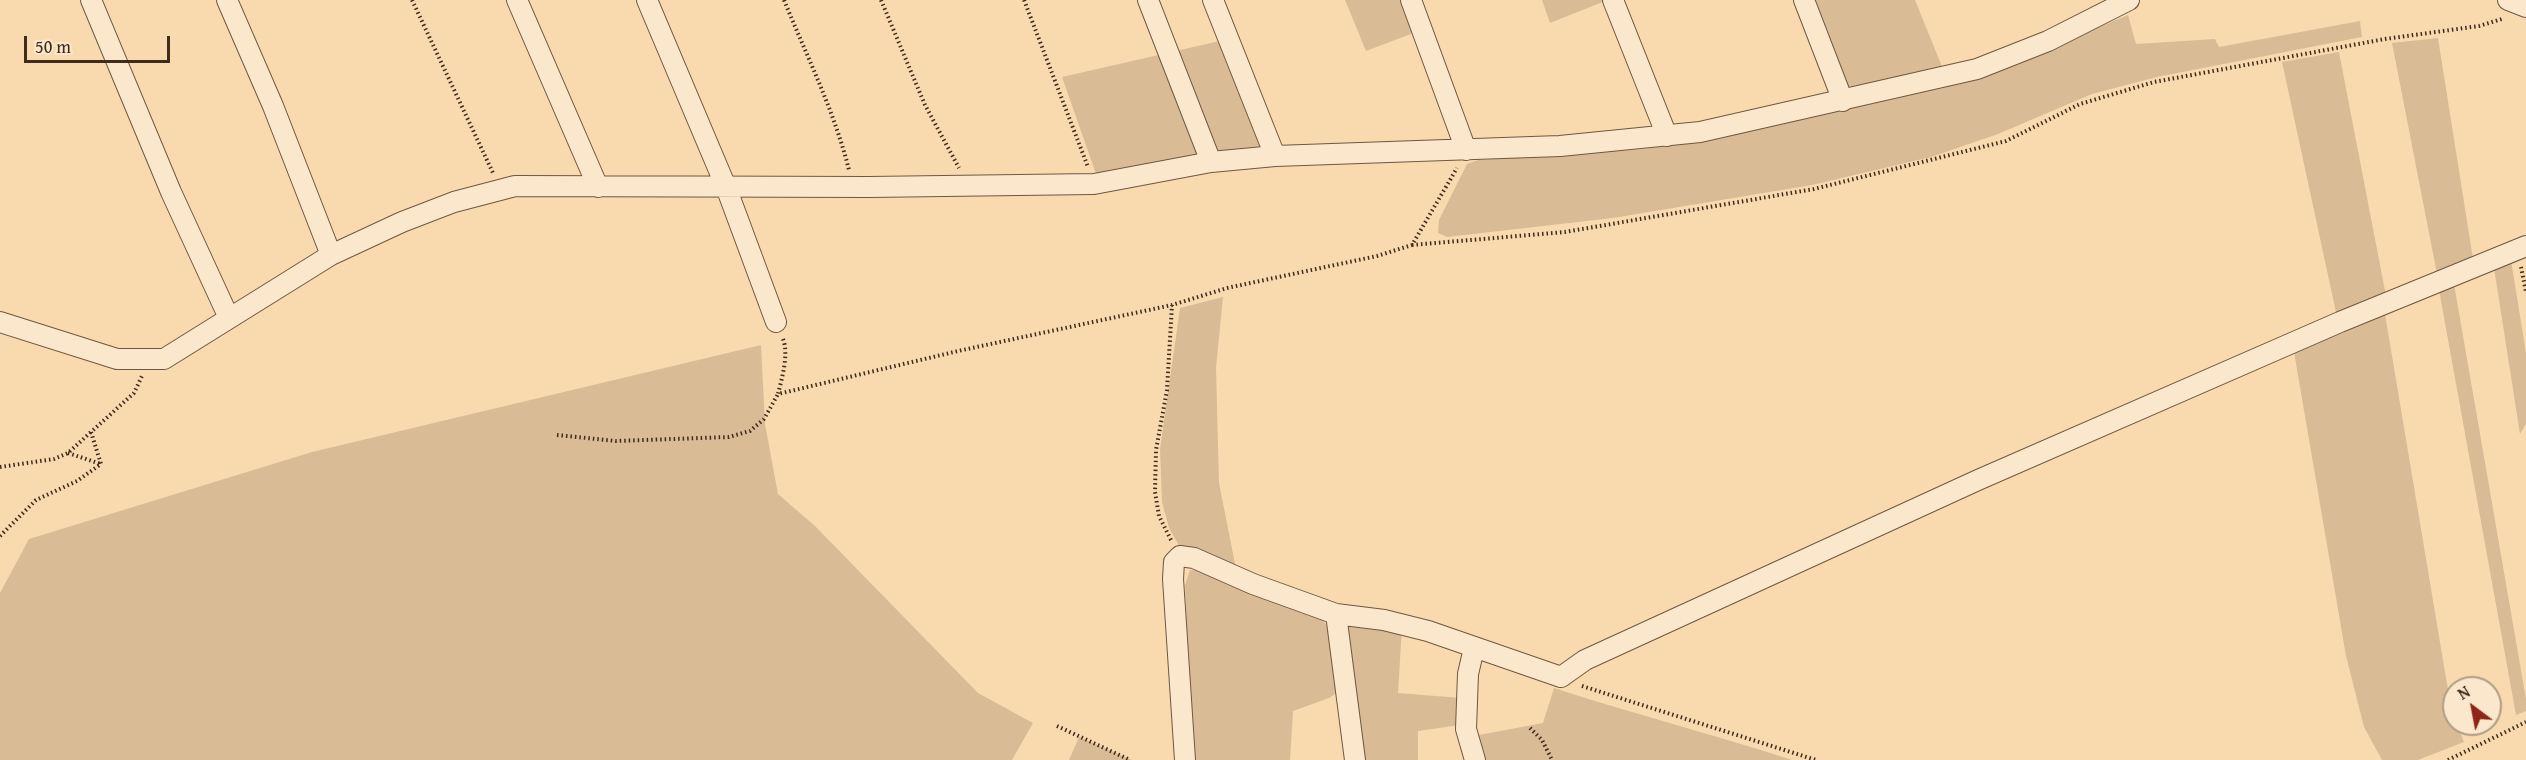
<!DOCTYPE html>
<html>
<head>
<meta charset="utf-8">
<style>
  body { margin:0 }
  #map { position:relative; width:2526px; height:760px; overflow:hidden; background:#f9daaf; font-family:"Gentium Book Plus",serif }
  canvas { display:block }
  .north { position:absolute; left:2442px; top:676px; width:60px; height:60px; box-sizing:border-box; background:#fbe7cb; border:2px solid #b09c85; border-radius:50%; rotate:328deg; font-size:16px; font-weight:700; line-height:24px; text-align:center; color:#3f2c1c }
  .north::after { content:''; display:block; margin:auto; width:21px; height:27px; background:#8f2418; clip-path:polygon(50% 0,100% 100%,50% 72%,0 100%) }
  .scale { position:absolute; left:24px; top:36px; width:146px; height:27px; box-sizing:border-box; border:3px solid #3f2c1c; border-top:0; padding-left:8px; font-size:18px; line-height:21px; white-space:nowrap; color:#3f2c1c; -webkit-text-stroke:4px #fbe7cb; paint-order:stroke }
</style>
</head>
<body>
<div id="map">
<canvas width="2526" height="760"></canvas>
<div class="north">N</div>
<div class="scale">50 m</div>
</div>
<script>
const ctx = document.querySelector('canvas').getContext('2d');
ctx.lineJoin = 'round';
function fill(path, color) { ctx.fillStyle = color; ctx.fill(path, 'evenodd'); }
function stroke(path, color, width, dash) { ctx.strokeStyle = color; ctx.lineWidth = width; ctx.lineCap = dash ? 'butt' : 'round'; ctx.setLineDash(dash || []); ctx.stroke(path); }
fill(new Path2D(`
  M1345 0H1404L1416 32 1366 51Z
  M1542 0H1605V1L1550 23Z
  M1814 0H1915L1943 69 1848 87Z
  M2128 15 2136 44 2215 39 2219 47 2360 21 2362 37 2157 77 2092 94 1998 134 1931 157 1812 185 1613 218 1447 237 1438 233 1439 220 1467 164 1478 160 1644 149 1729 134 1894 99 1973 79Z
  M2438 38 2473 259 2437 274 2392 43Z
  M1224 40 1264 147 1096 174 1062 77Z
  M2339 52 2386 296 2337 317 2282 62Z
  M2511 260 2526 353V424L2520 434 2494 268Z
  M2454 284 2526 699V711L2516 715 2439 290Z
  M1223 297 1216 368 1219 483 1236 569 1181 549 1169 528 1162 502 1160 449 1180 308Z
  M2385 314 2450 702 2454 714V724H2457L2464 742 2418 760H2382L2364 727 2346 656 2294 352Z
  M761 345 765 424 778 494 815 526 978 693 1033 723 1012 760H0V593L29 539 312 452Z
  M1190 570 1203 571 1228 585 1316 613 1326 624 1332 643 1339 691 1329 698 1293 711 1290 760H1190L1185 585Z
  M1346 625 1402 627 1398 693 1461 698 1460 725 1418 731V760H1361Z
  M1554 688C1633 714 1713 734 1792 760H1483L1479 735 1543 723Z
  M1079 737 1132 760H1069Z`), '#d9bc96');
const street = new Path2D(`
  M91 0 171 192 229 318
  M227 0 273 106 331 255
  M517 0 598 187
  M647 0 726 187 776 322
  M1148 0 1211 162
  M1213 0 1275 156
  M1411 0 1466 150
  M1613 0 1667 136
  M1804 0 1843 101
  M2508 0 2526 7
  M0 322 117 359H164L331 255 402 222 454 202 515 186 869 187 1094 184 1211 162 1275 156 1560 146 1700 132 1977 69 2048 41 2129 0
  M1336 614 1355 760
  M1474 648 1468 674 1466 729 1475 760
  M1185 760 1173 579 1174 562 1180 556 1194 558 1253 584 1336 614 1384 620 1428 631 1561 677 1585 660 1978 480 2340 322 2526 246`);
stroke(street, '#6e5841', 22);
stroke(new Path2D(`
  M412 0 493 173
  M784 0C807 57 834 110 849 170
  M881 0 925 105 959 168
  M1024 0 1088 167
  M1412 245 1565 232 1814 189 2006 141 2080 104 2154 82 2385 39 2479 26 2502 19
  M2521 267 2526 292
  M783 339C789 354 782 378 778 394L958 351 1172 305 1227 288 1377 256 1412 245 1457 168
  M557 435 616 441 729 437 750 431 764 419 778 394
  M68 453 101 464
  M0 467 54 459 68 453 91 432
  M0 536 36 500 77 481 101 464 91 432 134 393 142 376
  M1171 540 1159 516 1155 492 1156 450 1167 390 1172 305
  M1582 686 1816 760
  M1057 726 1130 760
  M1530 728 1542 740 1552 760
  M2448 760 2526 722`), '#3f2c1c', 4, [1.5, 3]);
stroke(street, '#fbe7cb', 20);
</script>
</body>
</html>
